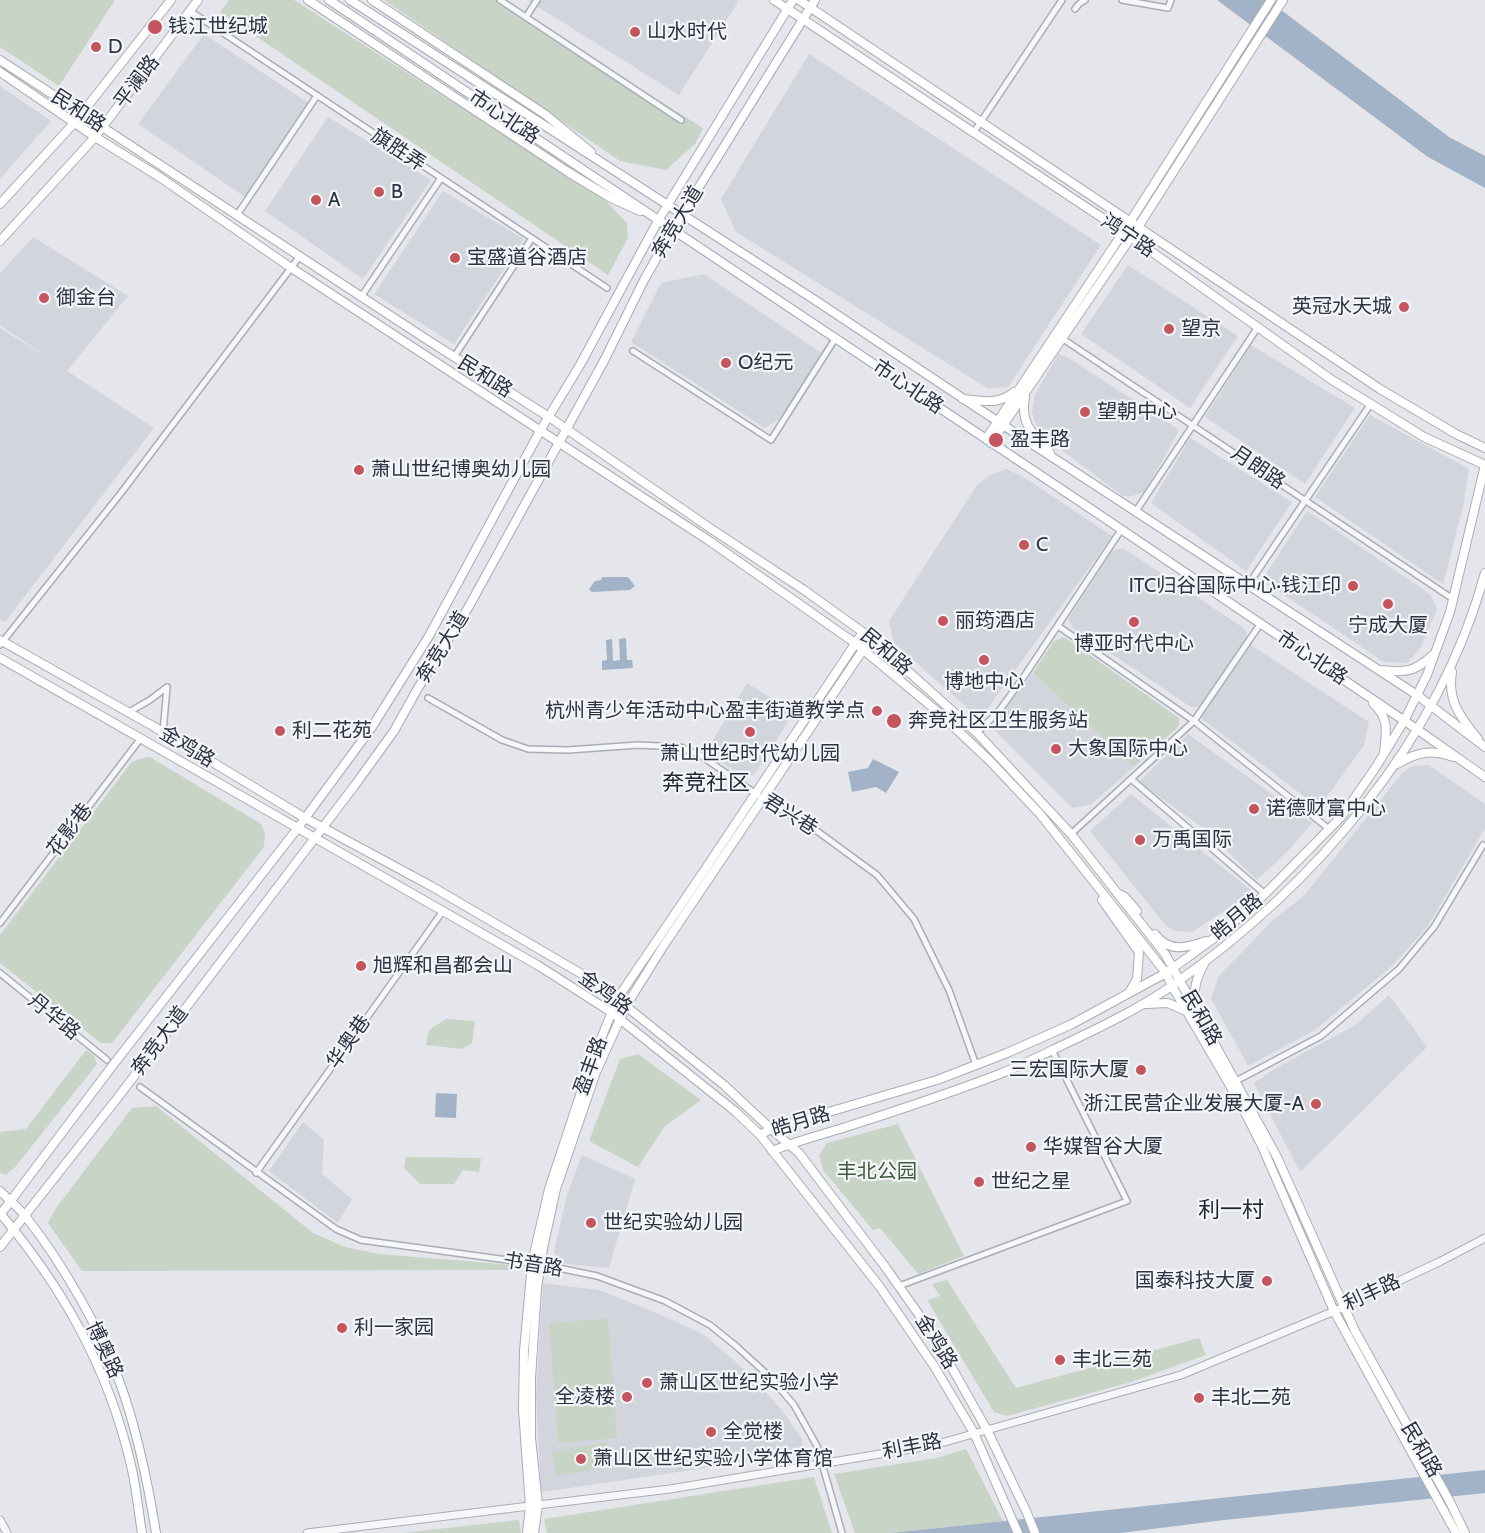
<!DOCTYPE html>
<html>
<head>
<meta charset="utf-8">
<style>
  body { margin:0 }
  canvas { display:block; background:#e4e6eb }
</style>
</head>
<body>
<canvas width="1485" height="1533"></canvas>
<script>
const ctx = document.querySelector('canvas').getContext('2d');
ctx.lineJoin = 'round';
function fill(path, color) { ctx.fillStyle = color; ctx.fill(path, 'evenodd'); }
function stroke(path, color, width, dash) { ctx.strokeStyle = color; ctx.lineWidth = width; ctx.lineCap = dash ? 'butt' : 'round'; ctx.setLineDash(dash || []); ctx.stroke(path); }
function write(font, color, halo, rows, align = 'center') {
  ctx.font = font + ' Cabin,"Noto Sans SC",sans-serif'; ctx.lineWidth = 4.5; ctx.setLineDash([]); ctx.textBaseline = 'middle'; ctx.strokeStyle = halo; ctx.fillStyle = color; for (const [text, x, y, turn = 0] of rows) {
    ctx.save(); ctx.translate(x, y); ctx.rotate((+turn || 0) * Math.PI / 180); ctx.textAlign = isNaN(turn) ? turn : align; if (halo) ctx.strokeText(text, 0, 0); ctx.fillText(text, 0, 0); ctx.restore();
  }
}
fill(new Path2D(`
  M527 0H735L738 2 679 95Z
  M204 34 313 106 251 201 138 124Z
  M809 54 1101 245 1008 387 987 388 736 232 721 199Z
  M0 86 51 121 0 179Z
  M328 117 431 180 363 279 265 211Z
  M443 191 524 239 454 344 374 294Z
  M33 237 128 296 67 371 154 428 5 622 0 620V328L50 359 0 325V273Z
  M1128 265 1238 336 1190 408 1081 334Z
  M704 274 823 354 780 418 765 428 631 342 661 283Z
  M1251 345 1355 408 1305 484 1205 417Z
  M1058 354 1067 357 1178 429 1177 434 1145 492 1132 496H1123L1045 438 1037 427 1032 413 1035 395Z
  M1370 415 1469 469 1463 507 1443 584 1315 497Z
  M1190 438 1292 502 1246 571 1151 503Z
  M1007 469 1025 478 1112 536 980 719 894 643 889 621 977 485 990 475Z
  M1307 511 1430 594 1437 609 1421 647 1407 663 1384 662 1262 580Z
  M1123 548 1245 629 1247 638 1202 707H1191L1073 628 1068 619 1112 551Z
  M1251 645 1369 722 1364 745 1319 808 1200 717Z
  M1033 673 1134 767 1090 805 1072 808 991 727Z
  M747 683 794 712 755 774 746 778 706 752Z
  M1188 734 1312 823 1287 852 1257 880 1203 828 1139 782Z
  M1429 765 1485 804V828L1428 926 1392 966 1315 1030 1248 1066 1211 998 1219 976 1274 919 1304 896 1402 773 1413 766Z
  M1131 794 1253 892 1192 932 1174 931 1166 926 1090 831Z
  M1389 995 1427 1047 1300 1172 1254 1083 1271 1071 1357 1024Z
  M303 1122 324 1140 322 1174 352 1199 338 1223 269 1171Z
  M582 1155 635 1179 609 1268 567 1264 557 1260 554 1251 567 1195Z
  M543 1283 599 1290 645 1308 703 1334 746 1371 782 1410 802 1439 803 1454 541 1492 536 1395Z`), '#d2d5dc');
fill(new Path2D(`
  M0 0H115L59 86 0 47Z
  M229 0H294L605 200 627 223 628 238 608 275 220 12Z
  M384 0H497L703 128 695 144 666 170 620 161Z
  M1064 637 1179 718V726L1134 767 1033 673 1054 641Z
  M150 757 261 824 265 834 264 847 112 1043H101L0 963V935L131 763 139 759Z
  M446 1019 475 1021 472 1043 462 1049 426 1045 429 1030Z
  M86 1050 93 1054 97 1064 16 1166 6 1175 0 1173V1132L26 1129Z
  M638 1054 701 1100 665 1126 638 1167 589 1141 620 1059Z
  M156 1106 313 1233 345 1247 379 1254 514 1265V1270L82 1271 48 1223 56 1208 132 1108Z
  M898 1124 964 1256 918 1274 880 1228 873 1230 823 1170 819 1155 827 1143Z
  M406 1157 481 1158 479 1172 463 1170 454 1184H420L404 1168Z
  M947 1280 1016 1388 1199 1338 1206 1355 1131 1382 1007 1416 994 1412 927 1300 940 1296 932 1284Z
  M608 1319 617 1438 558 1443 549 1323Z
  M606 1442 611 1466 556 1476 552 1452Z
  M966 1449 1003 1521 891 1533H855L834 1474 937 1458Z
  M814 1477 832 1533H547L544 1519Z
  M519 1520 521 1533H402Z`), '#c8d4c6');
fill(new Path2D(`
  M1217 0H1268L1449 137 1485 156V188L1428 157Z
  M602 577H628L635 586 630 590 592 592 589 589 595 581 601 580Z
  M626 638 627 660H632L633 668 602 670V661L607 660 606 640 612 639 613 661 620 660 619 639Z
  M873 759 899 772 886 793 876 787 852 792 848 772 868 768Z
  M436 1093 457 1094 456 1118 435 1117Z
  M1485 1470V1493L1224 1520 1121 1533H891Z`), '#a2b2c7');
const minor = new Path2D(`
  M500 0 681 120
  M1122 0 1168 8 1171 0
  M1075 9 1079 4 1085 0
  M190 11 607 288
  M526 17 537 0
  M974 132 1062 0
  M237 215 316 97
  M361 297 441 178
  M1063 339 1453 599
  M633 351 771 440 835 339
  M454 357 532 238
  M1136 511 1258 327
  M1248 585 1370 405
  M1058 626 1194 721 1329 829
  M0 645 121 493 300 256
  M428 698 502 740 528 749 568 750 638 745 680 747 700 755 762 798 817 831 877 875 914 919 949 990 976 1065
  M129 712 150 700 167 687
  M163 732 167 687
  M977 733 999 711 1025 675 1121 530
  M1131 779 1265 894
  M1071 834 1194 721 1261 623
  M0 923 141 738
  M0 973 107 1060
  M1236 1081 1321 1036 1399 969 1434 927 1483 845
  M140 1087 336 1229 361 1240 544 1265 597 1276 665 1301 710 1325 736 1346 770 1377 794 1405 817 1446 842 1533
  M256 1173 443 911
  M899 1286 1127 1201 1052 1050`);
const tertiary = new Path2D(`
  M0 1520 7 1533
  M307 1533 670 1489 934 1445 1181 1375 1344 1307 1441 1261 1485 1238`);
const secondary = new Path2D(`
  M308 0 568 172 611 198 640 211
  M372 0 546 115 591 152
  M799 0 1380 389 1456 434 1485 448
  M0 60 426 339 549 417 710 528 804 590 871 638 977 733 1071 834 1165 954 1277 1157 1355 1331 1450 1502 1465 1533
  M0 72 95 137 158 176 290 267 708 540 855 643 938 712 990 761 1040 814 1166 973 1172 986 1239 1101 1261 1144 1334 1311 1456 1533
  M0 204 75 122 171 0
  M0 241 95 137 198 0
  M1025 397C1020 424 1033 434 1050 453
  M963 399C982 401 999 405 1014 392
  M986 439 1130 222 1271 0
  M991 443 1138 227 1283 0
  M0 640 151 725 305 818 431 886 580 973 617 999 724 1085 771 1129 799 1153 886 1268 934 1336 987 1430 1027 1513 1035 1533
  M0 658 539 966 611 1012 736 1112 760 1135 880 1287 934 1366 974 1433 1018 1533
  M1380 670C1406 673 1415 672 1434 654
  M1452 672C1447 701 1461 718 1478 739
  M1373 703C1390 719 1386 732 1384 753
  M1397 764C1417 752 1431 749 1453 757
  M1117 893 1125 897 1137 911
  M1102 900 1139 952 1137 979 1130 991
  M1155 934C1169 953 1186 948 1206 941
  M1146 1004 1168 1003 1186 1011
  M1197 1004C1192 990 1197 977 1204 964
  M760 1135 771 1129 937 1080 1007 1053 1072 1024 1166 973 1224 931 1265 894 1342 816 1376 767 1404 721 1427 675 1450 612 1485 465 1424 437 1332 380 1131 237 774 0
  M772 1151C796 1141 821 1135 846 1127 896 1111 947 1094 997 1075 1021 1066 1044 1054 1067 1043 1103 1026 1140 1008 1173 985 1314 886 1439 742 1485 573
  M527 1533 530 1506 523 1410 524 1351 532 1263 549 1189 588 1071 617 999 704 871 863 632
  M534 1533 538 1505 531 1438V1378L537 1288 543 1248 556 1189 596 1072 626 1006 664 945 871 638`);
const primary = new Path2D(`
  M329 0 1094 511 1418 730 1485 777
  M350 0 818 302 1003 425 1417 695 1485 747
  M0 1191C8 1199 18 1207 26 1217 61 1261 101 1330 120 1383 137 1430 148 1483 156 1533
  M0 1213C63 1288 107 1366 130 1461 136 1484 138 1509 142 1533
  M0 1215 113 1065 297 829 372 727 429 636 540 431 580 365 659 219 793 0
  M0 1247 119 1096 355 785 394 731 418 688 468 608 605 359 644 280 673 229 815 0`);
stroke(minor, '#a9adb5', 8);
stroke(tertiary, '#a9adb5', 9);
stroke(secondary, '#a9adb5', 10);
stroke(primary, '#a4aab5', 10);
stroke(minor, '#f6f7f9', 5);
stroke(tertiary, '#f6f7f9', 7);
stroke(secondary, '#fff', 8);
stroke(primary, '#fff', 8);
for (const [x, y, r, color] of [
  [155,27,8,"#c4545d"],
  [635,32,6,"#c4545d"],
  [96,47,6,"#c4545d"],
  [379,192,6,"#c4545d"],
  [316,200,6,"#c4545d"],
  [455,258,6,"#c4545d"],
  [44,298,6,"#c4545d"],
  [1404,307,6,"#c4545d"],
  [1169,329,6,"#c4545d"],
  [726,363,6,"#c4545d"],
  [1085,412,6,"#c4545d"],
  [996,440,8,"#c4545d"],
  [359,470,6,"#c4545d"],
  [1024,545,6,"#c4545d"],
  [1353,586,6,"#c4545d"],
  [1388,604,6,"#c4545d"],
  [943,621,6,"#c4545d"],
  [1134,622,6,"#c4545d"],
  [984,660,6,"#c4545d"],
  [877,711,6,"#c4545d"],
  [894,721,8,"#c4545d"],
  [280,731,6,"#c4545d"],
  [750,732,6,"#c4545d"],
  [1056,749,6,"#c4545d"],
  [1254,809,6,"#c4545d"],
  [1140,840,6,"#c4545d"],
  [361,966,6,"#c4545d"],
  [1141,1070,6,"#c4545d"],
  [1316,1104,6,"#c4545d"],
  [1031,1147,6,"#c4545d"],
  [979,1182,6,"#c4545d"],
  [591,1223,6,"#c4545d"],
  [1267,1281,6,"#c4545d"],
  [342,1328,6,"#c4545d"],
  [1060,1360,6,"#c4545d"],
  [647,1383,6,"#c4545d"],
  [627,1397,6,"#c4545d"],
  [1199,1398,6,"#c4545d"],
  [711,1432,6,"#c4545d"],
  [581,1459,6,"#c4545d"]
]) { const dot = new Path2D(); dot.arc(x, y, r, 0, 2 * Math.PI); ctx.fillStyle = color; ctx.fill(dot); stroke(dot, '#f3f5f8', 2); }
write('20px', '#2d3342', '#f3f5f8', [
  ["钱江世纪城",168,27],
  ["山水时代",647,32],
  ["D",108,47],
  ["B",391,192],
  ["A",328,200],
  ["宝盛道谷酒店",467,258],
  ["御金台",56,298],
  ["英冠水天城",1392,307,"right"],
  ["望京",1181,329],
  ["O纪元",738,363],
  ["望朝中心",1097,412],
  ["盈丰路",1010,440],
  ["萧山世纪博奥幼儿园",371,470],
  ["C",1036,545],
  ["ITC归谷国际中心·钱江印",1341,586,"right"],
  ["丽筠酒店",955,621],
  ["宁成大厦",1388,626,"center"],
  ["博亚时代中心",1134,644,"center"],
  ["博地中心",984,682,"center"],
  ["杭州青少年活动中心盈丰街道教学点",865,711,"right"],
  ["奔竞社区卫生服务站",908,721],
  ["利二花苑",292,731],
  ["大象国际中心",1068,749],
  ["萧山世纪时代幼儿园",750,754,"center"],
  ["诺德财富中心",1266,809],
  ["万禹国际",1152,840],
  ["旭辉和昌都会山",373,966],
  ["三宏国际大厦",1129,1070,"right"],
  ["浙江民营企业发展大厦-A",1304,1104,"right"],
  ["华媒智谷大厦",1043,1147],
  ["世纪之星",991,1182],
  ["世纪实验幼儿园",603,1223],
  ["国泰科技大厦",1255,1281,"right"],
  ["利一家园",354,1328],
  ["丰北三苑",1072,1360],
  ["萧山区世纪实验小学",659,1383],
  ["全凌楼",615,1397,"right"],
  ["丰北二苑",1211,1398],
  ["全觉楼",723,1432],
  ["萧山区世纪实验小学体育馆",593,1459]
], 'left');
write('20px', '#2d3342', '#f3f5f8', [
  ["平澜路",137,82,-53],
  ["民和路",78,111,33],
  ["市心北路",504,117,34],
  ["旗胜弄",398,150,33],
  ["奔竞大道",678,222,-59],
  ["鸿宁路",1128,236,34],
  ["民和路",485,377,32],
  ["市心北路",908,387,34],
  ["月朗路",1258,468,34],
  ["奔竞大道",443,647,-58],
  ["民和路",886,652,40],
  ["市心北路",1312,658,34],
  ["金鸡路",187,747,31],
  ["君兴巷",790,815,32],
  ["花影巷",70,830,-53],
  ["皓月路",1237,917,-41],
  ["金鸡路",605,993,36],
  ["丹华路",54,1017,39],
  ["民和路",1201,1018,60],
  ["奔竞大道",160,1041,-53],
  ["华奥巷",349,1042,-55],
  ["盈丰路",591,1066,-70],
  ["皓月路",801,1122,-17],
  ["书音路",533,1265,9],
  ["利丰路",1372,1293,-25],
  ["金鸡路",936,1342,58],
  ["博奥路",104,1350,65],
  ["利丰路",912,1447,-11],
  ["民和路",1421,1450,60]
]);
write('20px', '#3f5c3b', '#f3f5f8', [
  ["丰北公园",877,1172]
]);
write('22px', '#1f2433', '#f3f5f8', [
  ["奔竞社区",706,784],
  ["利一村",1231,1211]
]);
</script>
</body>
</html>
